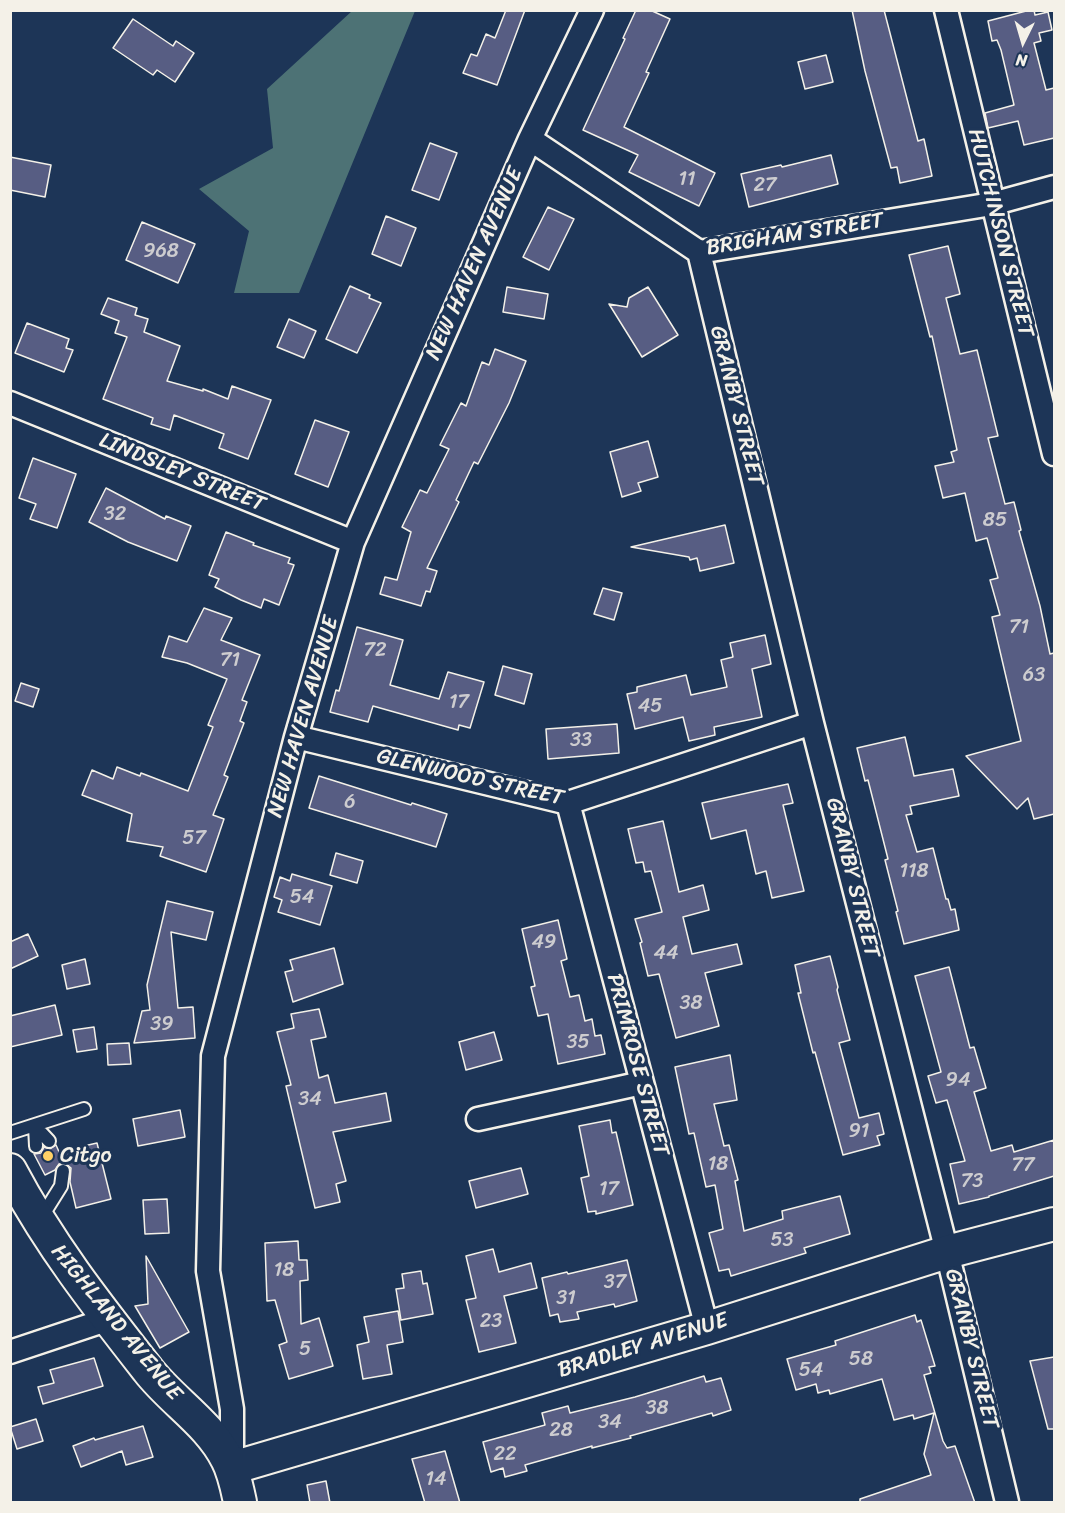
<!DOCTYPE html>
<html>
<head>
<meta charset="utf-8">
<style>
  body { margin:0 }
  #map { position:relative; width:1065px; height:1513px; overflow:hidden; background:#1d3557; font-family:Sriracha,sans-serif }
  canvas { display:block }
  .frame { position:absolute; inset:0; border:12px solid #f4f1e8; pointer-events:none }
  .north { position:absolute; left:993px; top:12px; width:60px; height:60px; -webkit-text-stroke:4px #1d3557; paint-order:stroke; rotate:185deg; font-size:16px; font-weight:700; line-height:24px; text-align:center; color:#f4f1e8 }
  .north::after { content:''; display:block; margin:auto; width:21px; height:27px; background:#f4f1e8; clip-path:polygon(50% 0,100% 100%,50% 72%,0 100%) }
</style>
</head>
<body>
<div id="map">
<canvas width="1065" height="1513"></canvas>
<div class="frame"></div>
<div class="north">N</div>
</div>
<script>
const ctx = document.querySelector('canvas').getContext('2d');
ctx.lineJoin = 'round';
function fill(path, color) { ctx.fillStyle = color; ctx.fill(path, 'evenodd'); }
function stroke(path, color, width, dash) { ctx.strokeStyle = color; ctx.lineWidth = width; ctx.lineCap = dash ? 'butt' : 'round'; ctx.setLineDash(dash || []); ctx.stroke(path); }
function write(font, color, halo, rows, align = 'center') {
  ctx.font = font + ' Sriracha,sans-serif'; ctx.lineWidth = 6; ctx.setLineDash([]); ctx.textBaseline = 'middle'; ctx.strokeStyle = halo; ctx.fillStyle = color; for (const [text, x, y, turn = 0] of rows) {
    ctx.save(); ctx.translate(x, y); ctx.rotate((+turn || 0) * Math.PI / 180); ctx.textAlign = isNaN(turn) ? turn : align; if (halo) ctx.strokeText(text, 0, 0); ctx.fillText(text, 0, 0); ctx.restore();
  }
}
fill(new Path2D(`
  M352 11H415L299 293H234L249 231 199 189 273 148 267 89Z`), '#4d7275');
const building = new Path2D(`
  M506 10H525L497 85 463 73 471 54 477 56 486 34 495 38Z
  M636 10H650L670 19 646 72 649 73 624 127 715 173 699 206 629 172 638 155 583 130 625 39 623 38Z
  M852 10H884L918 141 924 139 932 176 900 183 897 167 891 168 865 71Z
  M1030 10H1034L1035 15 1048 12 1052 30 1039 33 1041 41 1034 43 1046 90 1054 88V138L1024 145 1018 121 988 128 985 113 1014 105 1001 50 997 40 992 41 988 21Z
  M133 19 173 46 176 41 194 53 175 82 157 70 153 75 113 48Z
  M826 55 833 82 805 89 798 62Z
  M430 143 457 153 439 200 412 190Z
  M831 155 838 184 749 207 741 174 781 165 782 167Z
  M10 157 51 165 45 197 10 190Z
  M548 207 574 219 549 270 523 257Z
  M386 216 416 228 401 266 372 254Z
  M142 222 195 244 178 283 126 260Z
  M948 246 960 294 946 298 960 354 977 350 998 436 988 438 1005 504 1014 502 1021 530 1019 531 1040 606 1050 654 1054 653V814L1034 819 1028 798 1017 809 966 756 1021 741 992 617 1000 615 990 580 998 578 987 538 976 541 965 493 943 498 935 466 954 462 951 452 957 450 932 336 930 337 909 255Z
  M350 286 370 295 369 298 381 303 357 353 326 339Z
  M507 287 548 294 544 319 503 312Z
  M648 287 678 335 642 357 609 304 627 307 629 298Z
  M108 298 137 308 135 315 148 319 144 332 180 346 167 381 203 391V389L228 399 232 386 271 400 248 459 219 448 224 434 174 415 170 430 151 424 153 418 103 399 127 337 115 333 119 321 101 314Z
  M289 319 316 331 304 358 277 347Z
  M27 323 69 339 66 348 73 350 64 372 15 353Z
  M495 349 526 361 509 403 478 464 474 462 456 500 459 502 427 568 437 571 430 592 426 591 421 606 380 594 385 577 397 580 411 532 402 527 420 490 427 493 449 449 440 445 461 403 466 406 482 362 489 365Z
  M315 420 349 432 328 487 295 474Z
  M648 441 658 477 638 483 641 491 622 497 610 452Z
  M33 458 76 474 57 528 30 519 36 504 19 498Z
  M106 488 165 519 166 516 191 526 177 561 128 542 89 522Z
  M725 525 734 563 700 571 697 558 690 560 689 557 631 547Z
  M226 532 254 543 253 545 290 558 288 563 294 565 279 605 264 599 261 608 241 600 215 587 219 579 209 575Z
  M603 588 622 593 614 620 594 614Z
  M204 608 232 618 221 640 260 655 242 700 247 702 240 721 244 723 224 775 228 777 213 815 224 819 206 872 160 856 163 847 127 841 132 814 82 795 92 770 113 779 117 767 140 776 141 773 188 791 213 727 208 725 227 679 187 663 162 657 169 636 187 642Z
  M357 627 403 640 390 685 439 699 448 672 484 682 470 728 459 725 458 730 373 706 368 722 330 712 336 690 339 691Z
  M765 635 771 664 752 669 762 717 714 727 715 735 689 741 683 717 635 729 627 694 637 692V687L686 675 691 695 727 687 721 660 733 657 730 643Z
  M503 666 532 674 524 704 495 695Z
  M21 683 39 689 33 707 15 701Z
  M617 724 619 753 548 759 546 729Z
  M905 737 914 776 953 769 959 796 910 806 912 814 906 815 917 852 933 848 946 899H948L951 910 955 909 959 930 904 944 896 912 898 911 885 860 888 859 868 780 865 781 857 748Z
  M319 776 411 805 412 803 447 814 436 847 309 808Z
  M788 784 793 803 783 805 804 891 772 898 766 871 756 874 746 830 711 839 702 803Z
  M663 821 679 892 703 885 709 910 683 917 692 954 737 944 742 964 705 973 719 1026 676 1038 659 974 648 976 640 943 642 942 635 919 662 912 651 871 645 872 643 862 636 863 628 829Z
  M336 853 363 861 357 883 330 875Z
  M292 874 332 886 320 925 278 912 282 900 274 897 280 877 290 881Z
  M167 901 213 912 206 940 171 932 178 1008 193 1007 195 1038 134 1043 142 1011 150 1010 147 985Z
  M558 920 567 959 561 961 570 997 579 995 585 1021 592 1019 595 1036 601 1035 605 1054 558 1064 548 1014 538 1016 531 987 535 986 522 929Z
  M28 934 38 956 10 969V942Z
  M334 948 343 984 293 1002 285 972 293 970 290 960Z
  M830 956 838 987 837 990 850 1040 839 1043 859 1118 879 1113 884 1134 877 1136 880 1145 843 1155 815 1052 813 1053 798 993H801L795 965Z
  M85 959 90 984 67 989 62 965Z
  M949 967 970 1048 974 1047 986 1088 974 1092 991 1151 1012 1145 1014 1152 1054 1140V1176L989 1196V1197L959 1204 950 1164 965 1161 947 1100 936 1103 928 1076 941 1072 915 976Z
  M55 1005 62 1035 10 1047V1016Z
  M319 1009 326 1037 311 1040 319 1078 328 1075 335 1103 386 1093 391 1121 333 1132 346 1181 336 1184 340 1202 315 1208 286 1086 291 1085 277 1032 294 1028 291 1014Z
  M94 1027 97 1049 77 1052 73 1030Z
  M494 1032 502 1060 466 1070 459 1042Z
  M129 1043 131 1064 108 1065 107 1044Z
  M730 1055 737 1100 714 1104 724 1146 729 1145 738 1180 735 1181 744 1231 783 1219 782 1211 840 1196 850 1234 804 1248 806 1253 731 1276 729 1269 719 1271 709 1233 723 1229 715 1185 706 1187 694 1133 689 1134 675 1067Z
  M180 1110 185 1137 138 1146 133 1119Z
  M610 1120 612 1133 616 1132 633 1205 596 1214V1211L588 1212 581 1178 589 1176 579 1126Z
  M97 1143 111 1199 76 1208 70 1182 71 1168 65 1163 62 1151Z
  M56 1145 64 1163 59 1164 55 1170 45 1175 34 1154 41 1153 44 1147 50 1149Z
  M521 1168 528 1194 476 1208 469 1181Z
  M167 1199 169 1233 145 1234 143 1200Z
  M298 1241 299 1260H307L308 1280 300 1281 301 1324 319 1318 333 1366 289 1379 279 1345 287 1342 275 1300 267 1301 265 1243Z
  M493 1249 499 1272 531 1263 537 1288 504 1296 516 1343 479 1352 466 1300 476 1298 466 1256Z
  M146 1256 189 1332 160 1348 135 1306 148 1304Z
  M627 1260 637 1301 615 1307 614 1304 577 1312 579 1319 560 1322 558 1314 550 1316 542 1278 567 1272 568 1274Z
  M421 1271 423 1284 427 1283 433 1314 401 1320 396 1289 404 1288 402 1274Z
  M398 1311 403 1342 387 1345 392 1374 363 1379 357 1345 369 1342 364 1317Z
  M915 1315 917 1322 921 1320 935 1366 929 1367 931 1373 924 1375 943 1441 947 1448 955 1446 975 1503H860V1499L931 1475 924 1454 934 1413 914 1419 913 1415 894 1420 882 1379 830 1394 829 1390 818 1393 816 1384 796 1390 787 1359 836 1345 835 1341Z
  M1054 1357V1429H1048L1030 1361Z
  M94 1358 103 1386 43 1404 38 1387 54 1383 50 1370Z
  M704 1376 706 1382 721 1378 731 1410 713 1416 712 1413 630 1436 631 1438 592 1448V1446L525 1465 527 1471 505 1477 503 1468 491 1472 483 1442 545 1425 542 1413 568 1406 570 1413 635 1397Z
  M36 1419 43 1441 17 1449 10 1427Z
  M143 1426 153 1457 126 1465 122 1451 81 1467 73 1446 94 1438 95 1440Z
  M445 1451 460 1503H425L412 1459Z
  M326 1481 330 1503H310L307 1485Z`);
fill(building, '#575d83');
stroke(building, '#f4f1e8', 1.5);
const lane = new Path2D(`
  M10 1133 84 1109
  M36 1146 35 1126 49 1141
  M41 1218 61 1186 63 1171`);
const street = new Path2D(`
  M946 10 1054 454
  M530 139 699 252 992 204 1054 187
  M699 252 812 723 947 1252 1007 1502
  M10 403 353 542
  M296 737 568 803 812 723
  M568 803 707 1328
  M478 1119 642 1083
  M10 1352 109 1319
  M232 1466V1409L208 1271 213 1056 296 737 353 542 530 139 592 10`);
const secondary = new Path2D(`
  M10 1170C49 1244 97 1305 148 1370 172 1401 209 1423 227 1459 234 1472 237 1488 240 1502
  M232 1468 707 1328 947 1252 1054 1224`);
stroke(lane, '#f4f1e8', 16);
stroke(street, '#f4f1e8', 27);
stroke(secondary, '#f4f1e8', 36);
stroke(lane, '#1d3557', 12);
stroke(street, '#1d3557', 22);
stroke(secondary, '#1d3557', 32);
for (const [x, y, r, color] of [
  [48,1156,6,"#ffd166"]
]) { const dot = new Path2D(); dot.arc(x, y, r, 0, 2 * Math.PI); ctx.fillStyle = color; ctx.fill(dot); stroke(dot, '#1d3557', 2); }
write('20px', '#cdcccf', null, [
  ["11",687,180],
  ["27",765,186],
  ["968",161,252],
  ["32",115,515],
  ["85",995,521],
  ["71",1019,628],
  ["72",375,651],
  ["71",230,661],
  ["63",1034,676],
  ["17",459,703],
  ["45",650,707],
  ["33",581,741],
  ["6",350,803],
  ["57",194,839],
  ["118",914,872],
  ["54",302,898],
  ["49",544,943],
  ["44",666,954],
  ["38",691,1004],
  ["39",162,1025],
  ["35",578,1043],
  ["94",958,1081],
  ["34",310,1100],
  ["91",859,1132],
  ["18",718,1165],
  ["77",1023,1166],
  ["73",972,1182],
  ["17",609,1190],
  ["53",782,1241],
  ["18",284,1271],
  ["37",615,1283],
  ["31",566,1299],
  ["23",491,1322],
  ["5",305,1350],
  ["58",861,1360],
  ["54",811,1371],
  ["38",657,1409],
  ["34",610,1423],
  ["28",561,1431],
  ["22",505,1455],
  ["14",436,1480]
]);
write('22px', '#f4f1e8', '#1d3557', [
  ["HUTCHINSON STREET",1000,233,76],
  ["BRIGHAM STREET",795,235,-9],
  ["NEW HAVEN AVENUE",475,264,-66],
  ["GRANBY STREET",736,406,76],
  ["LINDSLEY STREET",182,473,22],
  ["NEW HAVEN AVENUE",304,717,-74],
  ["GLENWOOD STREET",470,778,13],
  ["GRANBY STREET",852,878,76],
  ["PRIMROSE STREET",637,1065,75],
  ["HIGHLAND AVENUE",116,1323,51],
  ["BRADLEY AVENUE",643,1346,-17],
  ["GRANBY STREET",971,1349,76]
]);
write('22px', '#f4f1e8', '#1d3557', [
  ["Citgo",60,1156]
], 'left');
</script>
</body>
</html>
